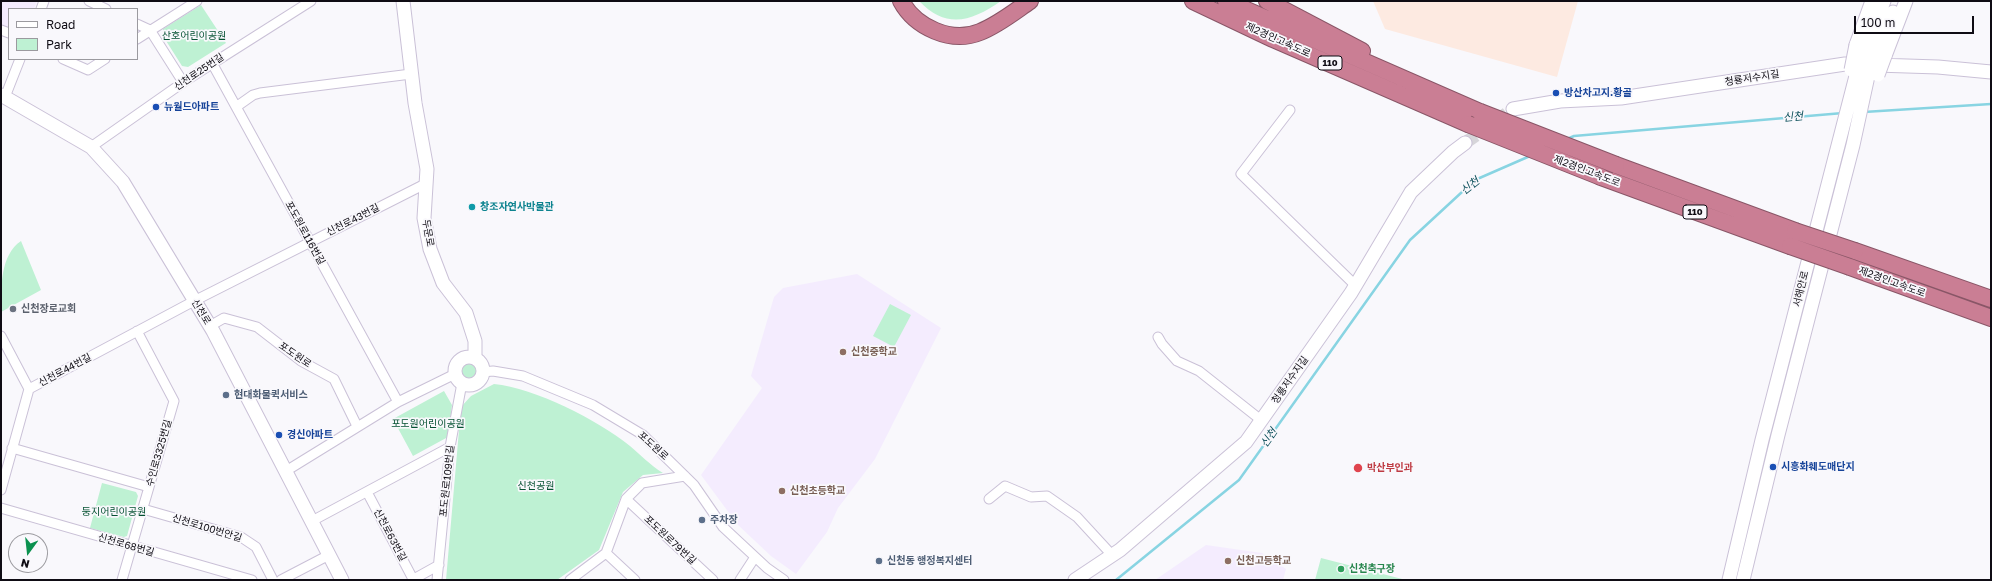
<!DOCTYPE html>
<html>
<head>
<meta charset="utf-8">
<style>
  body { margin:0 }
  #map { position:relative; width:1992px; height:581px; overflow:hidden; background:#f9f8fc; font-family:"Golos Text",sans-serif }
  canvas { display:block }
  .frame { position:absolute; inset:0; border:2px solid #0f0c14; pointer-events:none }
  .legend { position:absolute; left:8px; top:8px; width:130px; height:52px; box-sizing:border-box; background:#f9f8fc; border:1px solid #9b9a9f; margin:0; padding:5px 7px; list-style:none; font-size:12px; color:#0f0c14 }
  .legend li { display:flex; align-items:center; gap:8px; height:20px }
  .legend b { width:20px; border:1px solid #9b9a9f }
  .north { position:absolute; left:8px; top:533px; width:40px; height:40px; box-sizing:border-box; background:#f9f8fc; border:1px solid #9b9a9f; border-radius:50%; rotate:195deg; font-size:11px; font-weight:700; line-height:16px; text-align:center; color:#0f0c14 }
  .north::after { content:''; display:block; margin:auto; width:14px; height:18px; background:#0b914f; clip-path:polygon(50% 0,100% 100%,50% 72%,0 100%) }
  .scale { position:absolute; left:1854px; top:16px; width:120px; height:18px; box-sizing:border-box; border:2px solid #0f0c14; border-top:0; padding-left:5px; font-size:12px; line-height:14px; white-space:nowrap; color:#0f0c14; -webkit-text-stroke:3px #f9f8fc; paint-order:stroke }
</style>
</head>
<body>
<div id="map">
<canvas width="1992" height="581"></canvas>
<div class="frame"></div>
<ul class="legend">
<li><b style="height:5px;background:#fff"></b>Road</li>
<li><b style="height:11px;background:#bef1d3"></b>Park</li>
</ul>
<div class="north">N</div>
<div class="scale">100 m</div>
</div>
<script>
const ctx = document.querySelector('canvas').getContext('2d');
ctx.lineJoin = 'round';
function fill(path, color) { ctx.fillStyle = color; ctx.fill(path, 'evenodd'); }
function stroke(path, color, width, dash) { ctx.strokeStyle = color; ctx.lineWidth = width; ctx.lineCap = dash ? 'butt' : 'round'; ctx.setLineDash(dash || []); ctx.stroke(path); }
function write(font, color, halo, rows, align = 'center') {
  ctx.font = font + ' "Golos Text","Noto Sans KR",sans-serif'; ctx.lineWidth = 3.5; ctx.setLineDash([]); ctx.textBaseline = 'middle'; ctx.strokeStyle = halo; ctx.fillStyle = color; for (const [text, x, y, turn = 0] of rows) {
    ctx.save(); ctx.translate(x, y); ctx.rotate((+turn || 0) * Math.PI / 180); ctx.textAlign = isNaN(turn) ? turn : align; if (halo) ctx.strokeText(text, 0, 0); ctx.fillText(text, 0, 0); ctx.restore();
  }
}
fill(new Path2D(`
  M1 1H37L34 9H9V28L1 25Z
  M857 274 941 328 875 459 838 508 827 532 796 574 771 556 738 525 701 475 762 388 751 376 774 297 783 288Z
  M1206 545 1262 553 1286 569 1283 580H1155Z`), '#f4ecfe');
fill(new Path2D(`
  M1373 1H1578L1557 77 1385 29Z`), '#fdeae1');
fill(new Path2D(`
  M919 1H1001C972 21 947 30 919 1Z
  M201 5 226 43 188 67 182 66 163 36V29Z
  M21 241 41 290 1 312C1 288 0 255 21 241Z
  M890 304 911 315 894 347 873 336Z
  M461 371a8 8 0 1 1 16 0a8 8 0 1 1-16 0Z
  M494 384C535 388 598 420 630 446 641 455 650 465 663 473L643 475 623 492 599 550 557 580H446L461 407 471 396Z
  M444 391 452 405 448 437 413 456 393 419Z
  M102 483 136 492 138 496 127 536 124 537 90 528Z
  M1321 558 1406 580H1315Z`), '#bef1d3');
stroke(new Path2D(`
  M1864 112 1991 104
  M1567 139 1574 136 1843 113
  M1116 580 1239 480 1410 240 1475 180 1530 156`), '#88d4e2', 2.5);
stroke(new Path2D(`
  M1465 143 1513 109`), '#d6d5d9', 13, [13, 6]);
const street = new Path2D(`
  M89 1 106 9
  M41 9 44 1
  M137 24 150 30 183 82
  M1 30 9 33
  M137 39 197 1
  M63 59 88 70 105 59
  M212 63 398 402
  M5 97 20 59
  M236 107 253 95 260 93 411 74
  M1290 110 1241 174 1355 285
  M91 147 188 79 311 1
  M210 326 224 318 257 327 301 361 334 379 357 426
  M1 336 29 389
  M1158 337 1162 344 1177 361 1199 371 1261 420
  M483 372 493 371 523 376 593 405 643 435 694 485 723 527 767 568 784 580
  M12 448 149 487
  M286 471 398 402 455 374
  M1 490 29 389 194 301 427 183
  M367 492 413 579
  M626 499 713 580
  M989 499 1005 486 1031 497 1047 496 1077 517 1112 555
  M1 508 252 580
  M143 509 241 537 256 547 273 580
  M312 521 450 447
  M606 553 635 580
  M122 580 174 401 137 331
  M281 580 329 555
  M412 580 439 565
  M437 580 450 447 462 383
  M570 580 606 553 626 499 642 483 685 476
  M740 580 755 557`);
const secondary = new Path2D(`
  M403 1 415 103 427 169 424 218 430 249 443 283 466 313 475 341V358
  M1856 45 1872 1
  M1866 46 1884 1
  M1877 51 1893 12
  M1885 56 1906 1
  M1 95 91 147 123 182 213 331 342 580
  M1513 109 1560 101 1621 98 1845 64 1938 67 1991 72
  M455 371a14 14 0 1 1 28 0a14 14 0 1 1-28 0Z
  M1075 580 1120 550 1246 442 1351 293 1411 192 1453 152 1465 143
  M1729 580 1762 440 1856 76
  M1743 580 1778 435 1853 145 1868 76`);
const highway = new Path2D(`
  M901 1C915 27 951 44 980 32 998 25 1014 12 1030 1
  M1193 1 1273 39 1468 124
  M1226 1 1480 112
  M1267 1 1362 51
  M1616 165 1795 231
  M1601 177 1790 246
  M1855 251 1991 299
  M1850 267 1991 318`);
stroke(street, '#cac1d7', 11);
stroke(secondary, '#cac1d7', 15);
stroke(highway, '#895667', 18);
stroke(street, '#fff', 9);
stroke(secondary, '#fff', 13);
stroke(highway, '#ca7e94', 16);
const secondaryBridge = new Path2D(`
  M1851 70 1856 45
  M1878 75 1885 56
  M1856 76 1866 46
  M1868 76 1877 51`);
const highwayBridge = new Path2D(`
  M1480 112 1616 165
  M1468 124 1601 177
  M1795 231 1855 251
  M1790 246 1850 267`);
stroke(secondaryBridge, '#cac1d7', 15, []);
stroke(highwayBridge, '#895667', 18, []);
stroke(secondaryBridge, '#fff', 13);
stroke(highwayBridge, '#ca7e94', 16);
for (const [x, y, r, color] of [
  [1556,93,4,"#1a4fb4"],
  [156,107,4,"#1a4fb4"],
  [472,207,4,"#0f9aa8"],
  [13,309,4,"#6b7280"],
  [843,352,4,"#8d6e63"],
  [226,395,4,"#5c6f8a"],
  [279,435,4,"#1a4fb4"],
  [1773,467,4,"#1a4fb4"],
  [1358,468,5,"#e0444e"],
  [782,491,4,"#8d6e63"],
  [702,520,4,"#5c6f8a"],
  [879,561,4,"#5c6f8a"],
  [1228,561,4,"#8d6e63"],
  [1341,569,4,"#2e9e5b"]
]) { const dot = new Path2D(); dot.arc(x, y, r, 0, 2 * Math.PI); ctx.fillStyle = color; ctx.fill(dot); stroke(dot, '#f9f8fc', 1.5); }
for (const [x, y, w] of [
  [1330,63,24],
  [1695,212,24]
]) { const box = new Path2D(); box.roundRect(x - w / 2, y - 7, w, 14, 3); ctx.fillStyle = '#f9f8fc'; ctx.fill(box); stroke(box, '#0f0c14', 1); }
write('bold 9px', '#0f0c14', null, [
  ["110",1330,63],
  ["110",1695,212]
]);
write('10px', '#055132', '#f9f8fc', [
  ["산호어린이공원",194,36],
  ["포도원어린이공원",428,424],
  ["신천공원",536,486],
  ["둥지어린이공원",114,512]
]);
write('10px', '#0f0c14', '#f9f8fc', [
  ["제2경인고속도로",1278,40,24],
  ["신천로25번길",199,72,-34],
  ["청룡저수지길",1752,78,-9],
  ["제2경인고속도로",1587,171,21],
  ["신천로43번길",353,220,-27],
  ["포도원로116번길",305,233,61],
  ["두문로",428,233,80],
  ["제2경인고속도로",1892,282,20],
  ["서해안로",1801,289,-76],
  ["신천로",201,312,59],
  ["포도원로",295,355,34],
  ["신천로44번길",65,370,-28],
  ["청룡저수지길",1290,380,-55],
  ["포도원로",653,446,42],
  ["수인로3325번길",159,453,-74],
  ["포도원로109번길",447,481,-84],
  ["신천로100번안길",207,528,17],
  ["신천로63번길",390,535,62],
  ["포도원로79번길",670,540,43],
  ["신천로68번길",126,545,16]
]);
write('bold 10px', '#164399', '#f9f8fc', [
  ["방산차고지.황골",1564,93],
  ["뉴월드아파트",164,107],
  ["경신아파트",287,435],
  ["시흥화훼도매단지",1781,467]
], 'left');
write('bold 10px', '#0d838f', '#f9f8fc', [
  ["창조자연사박물관",480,207]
], 'left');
write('bold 10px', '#5b616d', '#f9f8fc', [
  ["신천장로교회",21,309]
], 'left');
write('bold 10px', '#785e54', '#f9f8fc', [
  ["신천중학교",851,352],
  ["신천초등학교",790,491],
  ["신천고등학교",1236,561]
], 'left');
write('bold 10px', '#4e5e75', '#f9f8fc', [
  ["현대화물퀵서비스",234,395],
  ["주차장",710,520],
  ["신천동 행정복지센터",887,561]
], 'left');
write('bold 10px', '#be3a42', '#f9f8fc', [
  ["박산부인과",1367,468]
], 'left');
write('bold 10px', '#27864d', '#f9f8fc', [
  ["신천축구장",1349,569]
], 'left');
write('italic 11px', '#0d505b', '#f9f8fc', [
  ["신천",1793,117,-5],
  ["신천",1470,186,-38],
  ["신천",1269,438,-55]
]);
</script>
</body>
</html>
